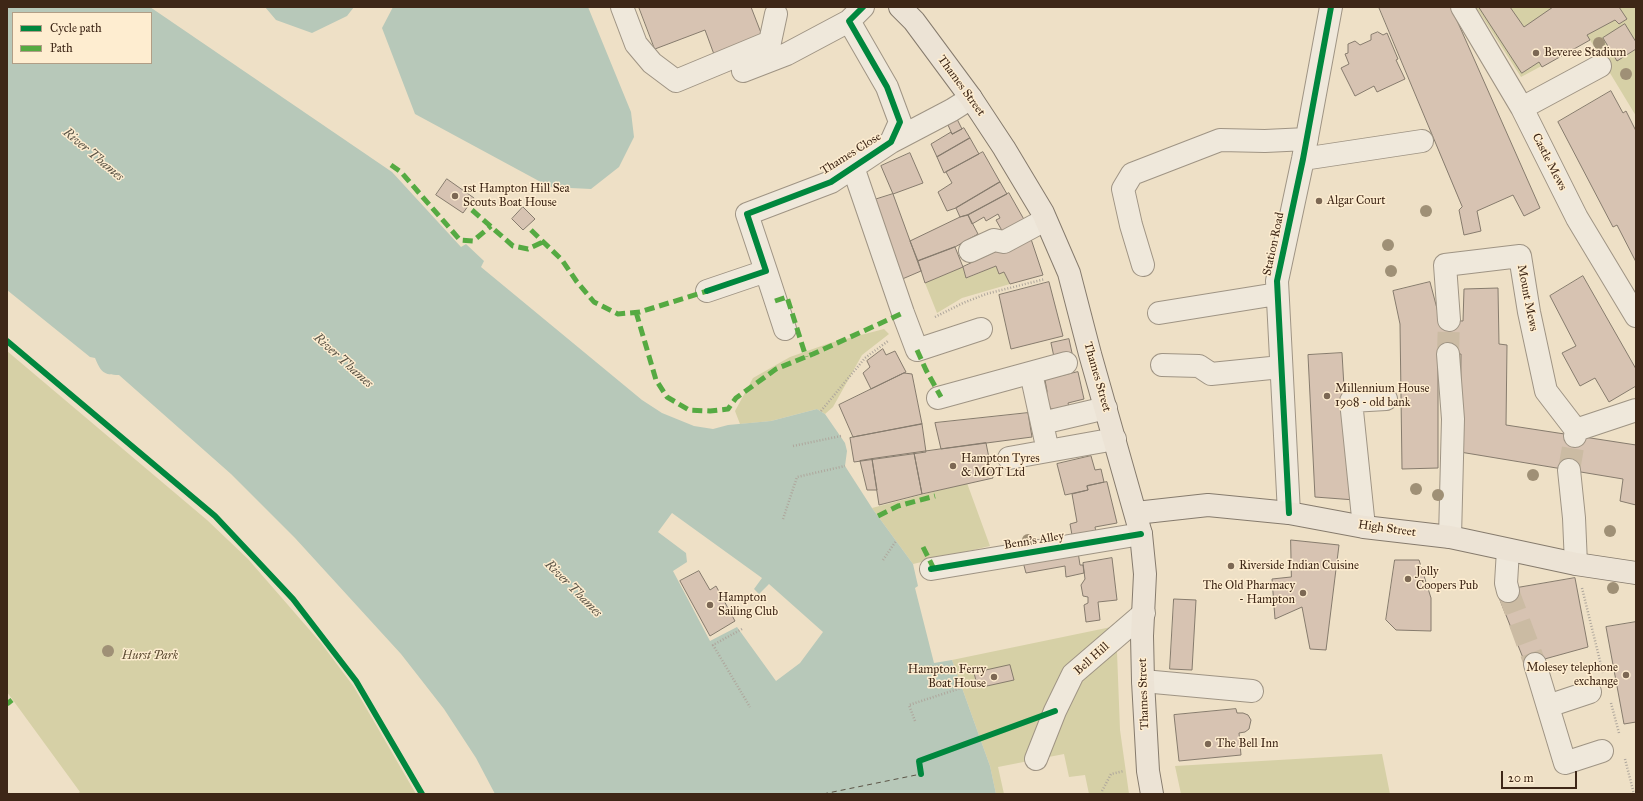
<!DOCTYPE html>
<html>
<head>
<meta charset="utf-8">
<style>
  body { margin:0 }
  #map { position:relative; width:1643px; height:801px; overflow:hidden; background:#eee0c6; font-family:"IM FELL Great Primer",serif }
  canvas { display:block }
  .frame { position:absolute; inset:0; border:8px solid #3e2717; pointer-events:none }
  .legend { position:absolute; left:12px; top:12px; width:140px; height:52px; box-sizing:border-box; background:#feedd0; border:1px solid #b19e86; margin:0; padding:5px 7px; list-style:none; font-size:12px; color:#3e2717 }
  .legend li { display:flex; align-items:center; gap:8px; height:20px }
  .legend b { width:20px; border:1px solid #b19e86 }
  .scale { position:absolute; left:1501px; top:771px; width:76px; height:18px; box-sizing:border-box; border:2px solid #3e2717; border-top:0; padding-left:5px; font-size:12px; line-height:14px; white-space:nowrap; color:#3e2717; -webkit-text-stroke:3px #feedd0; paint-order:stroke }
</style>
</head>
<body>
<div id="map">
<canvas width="1643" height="801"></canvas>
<div class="frame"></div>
<ul class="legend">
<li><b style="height:5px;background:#00873e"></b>Cycle path</li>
<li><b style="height:5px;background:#55aa42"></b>Path</li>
</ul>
<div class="scale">20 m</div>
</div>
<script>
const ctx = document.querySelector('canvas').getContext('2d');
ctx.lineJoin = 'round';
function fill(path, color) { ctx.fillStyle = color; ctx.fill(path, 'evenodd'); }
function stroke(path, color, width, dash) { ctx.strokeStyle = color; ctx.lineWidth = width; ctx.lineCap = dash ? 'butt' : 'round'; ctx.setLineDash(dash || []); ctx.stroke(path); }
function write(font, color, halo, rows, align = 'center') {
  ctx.font = font + ' "IM FELL Great Primer",serif'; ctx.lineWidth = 3; ctx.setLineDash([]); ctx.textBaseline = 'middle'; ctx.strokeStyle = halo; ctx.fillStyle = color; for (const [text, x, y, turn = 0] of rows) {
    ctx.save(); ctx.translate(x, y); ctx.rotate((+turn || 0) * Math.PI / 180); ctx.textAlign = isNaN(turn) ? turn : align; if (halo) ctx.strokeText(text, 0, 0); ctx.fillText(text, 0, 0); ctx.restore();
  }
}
fill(new Path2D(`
  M1476 7H1636V116L1590 40 1521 77Z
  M996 266 999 273 1004 272 1010 284 962 298 937 313 925 283 963 267 967 278Z
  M884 329 889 334 862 355 833 407 825 414 817 409 771 421 740 424 735 411 753 378 790 357 830 343Z
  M7 351 207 520 248 559 321 643 354 687 416 794H77L80 792 7 692Z
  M967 483 990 546 913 564 872 508Z
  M1116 626 1120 730 1129 794H1089L1085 775 1069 777 1064 754 998 767 1004 794H996L990 766 952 660Z
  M1382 754 1390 794H1181L1175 766Z`), '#d6d0a6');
fill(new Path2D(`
  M7 7H150L392 172 461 247 466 244 484 261 481 267 642 400 662 413 694 426 713 429 728 425 771 421 817 409 825 414 845 443 847 451 845 466 872 508 913 564 918 586 915 588 934 663 952 660 990 766 996 794H495L476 758 444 709 401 654 295 538 231 474 119 375C103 375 101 372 95 358L90 357 7 290ZM13 13H151V63H13ZM672 513 762 578 754 589 759 594 769 584 823 632 800 663 776 681 737 627 710 641 673 571 687 562 686 553 658 532Z
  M265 7H354L347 16 312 33 276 20Z
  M393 7H588L631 112 634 137 619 167 591 189 550 187 415 114 382 28Z`), '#b7c8b9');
stroke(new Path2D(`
  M823 794 921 774`), '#5b5446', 1, [5, 4]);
const building = new Path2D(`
  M639 7H751L763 38 715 57 705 30 655 49Z
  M1379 7H1451L1540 208 1524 216 1513 195 1477 211 1481 231 1464 235 1459 210 1462 207Z
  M1479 7H1510L1524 27 1553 7H1619L1627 19 1619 24 1615 20 1587 35 1590 40 1542 67 1539 62 1522 73Z
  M1625 24 1636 42V49L1617 61 1603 38Z
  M1378 32 1383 35 1387 33 1398 59 1396 60 1405 79 1377 92 1374 86 1355 96 1341 68 1349 64 1345 54 1348 53V44L1355 41 1360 45 1371 40V35Z
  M1611 91 1623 113 1626 111 1636 131V262L1617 225 1613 227 1558 122Z
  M957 119 962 129 952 134 948 125Z
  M964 128 970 138 937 157 931 144 951 132 952 134Z
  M970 138 979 154 944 173 937 157Z
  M983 152 1000 182 956 208 947 211 938 192 952 183 946 172Z
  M910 153 923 183 893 194 881 166Z
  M447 179 474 198 463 213 436 195Z
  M1000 182 1007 194 968 215 960 217 956 208Z
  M1009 193 1026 223 1005 236 996 220 1000 218 998 214 986 221 984 217 972 224 968 215Z
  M893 194 921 271 900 280 874 200Z
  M523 207 535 219 523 230 512 219Z
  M968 215 978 234 955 247 918 261 910 241 960 217Z
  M1030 236 1043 275 1010 284 1004 272 999 274 996 266 966 278 963 267Z
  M955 247 963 267 925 283 918 261Z
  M1583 276 1636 369V386L1609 402 1595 378 1580 386 1562 353 1576 346 1550 296Z
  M1049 282 1063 336 1011 349 999 295Z
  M1430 282 1440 320 1463 321 1464 289 1498 288 1499 344 1507 345 1506 425 1636 445V505L1620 501 1623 479 1460 452 1461 354H1438V468L1402 469 1400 324 1393 291Z
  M1069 339 1072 353 1054 357 1051 343Z
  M883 349 886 355 895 351 906 372 871 389 863 373 870 367 867 361Z
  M1342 353 1347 438 1355 500 1315 497 1308 355Z
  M1078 372 1084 399 1068 403 1069 407 1051 409 1046 399 1047 391 1045 380Z
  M904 373 912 374 922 424 853 437 839 405Z
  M1028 413 1032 437 941 449 935 423Z
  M922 424 926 452 854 462 850 438Z
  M986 443 993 478 922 494 914 453Z
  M914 453 922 494 879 505 872 459Z
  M1091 456 1095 470 1101 469 1104 482 1087 486 1088 490 1065 495 1057 464Z
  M872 459 877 490H867L860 461Z
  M1107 482 1117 523 1095 527 1096 532 1072 535 1070 524 1077 522 1072 494 1088 490 1087 486Z
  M1291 540 1339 545 1326 650 1310 649 1302 607 1275 619 1272 579 1291 577Z
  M1078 552 1080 565H1083L1084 573 1066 577 1065 566 1026 573 1023 562Z
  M1112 558 1117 600 1098 602 1100 620 1086 622 1084 605 1088 603V597L1083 596 1081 585 1085 579 1083 563Z
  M1395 560H1419L1431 598V631L1396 630 1386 620Z
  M699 571 710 590 716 586 735 621 710 636 680 581Z
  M1575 578 1588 647 1541 660 1527 668 1498 595 1515 588Z
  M1174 599 1196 600 1192 670 1170 669Z
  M1636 622V722L1624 724 1606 627Z
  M1010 665 1014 680 978 688 974 673Z
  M1236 709 1237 713H1243L1248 715 1251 720 1249 729 1245 732 1239 733 1241 755 1179 761 1174 715Z`);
fill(building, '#d7c3b2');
stroke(building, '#867b6d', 1);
stroke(new Path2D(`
  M1448 354 1449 320
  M1569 470 1575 436
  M1508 591 1535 664`), '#cbbba3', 22, [22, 11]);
const minor = new Path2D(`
  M622 7 636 44 652 63 676 81 770 42 776 14
  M1462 7 1522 108 1577 218 1636 316
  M743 71 787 54 849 21
  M1522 108 1600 66
  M891 142 952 110 971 98
  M1303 159 1422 141
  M853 167 903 313 917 350 981 329
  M970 251 994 240 1004 242 1045 220
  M1143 265 1131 225 1123 189 1132 174 1220 140 1265 141 1307 139
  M766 271 785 329
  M707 291 766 271 747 214 831 182 891 142 900 122 887 87 849 21 863 7
  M1159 313 1277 294
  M1449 320 1445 265 1520 256 1529 312 1546 391 1576 430 1575 436
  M1448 354 1453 419 1450 537
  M1162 365 1199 366 1211 374 1281 367
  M938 398 1066 363
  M1042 423 1106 408
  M1576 430 1636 410
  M1048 451 1115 439
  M1009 458 1048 451 1031 373
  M1569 470 1574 518 1576 564
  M1289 513 1277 281 1303 159 1331 7
  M1364 527 1351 401 1386 399
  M1508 550 1506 583 1508 591
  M931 569 1141 534
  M1535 664 1565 763 1602 751
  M1143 681 1252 691
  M1548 706 1590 692
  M1036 759 1055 711 1073 674 1144 613`);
const major = new Path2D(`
  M1136 513 1208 505 1289 513 1364 527 1450 537 1576 564 1636 573`);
const highway = new Path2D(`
  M900 7 914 21 971 98 1004 148 1043 213 1069 273 1090 354 1141 534 1145 574 1142 636 1143 681 1148 771 1152 794`);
stroke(minor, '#9f9484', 24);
stroke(major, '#867b6d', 24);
stroke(highway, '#867b6d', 24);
stroke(new Path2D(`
  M935 317 963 303 986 294 1045 279
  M821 411 865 358 888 341
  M793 446 841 436
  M783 519 797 477 845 466
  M883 560 896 541
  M1582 588 1603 673
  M742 629 713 645 750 707
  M1611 703 1619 733
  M915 721 909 705 961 688
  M1625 759 1634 794
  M921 774 919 761 980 739
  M1102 794V791L1111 774 1124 771`), '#aea69c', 2.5, [1, 2]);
stroke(minor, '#efe8db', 22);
stroke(major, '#ece3d5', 22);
stroke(highway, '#ece3d5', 22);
stroke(new Path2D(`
  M391 165 401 172 460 240 473 241 491 226
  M472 210 513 246 528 249 543 242
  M531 230 562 260 577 282 594 302 618 314 640 312 707 291
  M775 301 787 297 806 357
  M636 312 656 380 667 397 689 410 710 411 728 409 736 398 776 369 813 354 903 313
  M917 350 926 370 941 397
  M878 516 898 506 935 496
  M923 547 934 569
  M7 704 12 700`), '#55aa42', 5, [10, 5]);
stroke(new Path2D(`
  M707 291 766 271 747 214 831 182 891 142 900 122 887 87 849 21 863 7
  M7 341 215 516 293 599 356 681 422 794
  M1289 513 1277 281 1303 159 1331 7
  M931 569 1141 534
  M921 774 919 761 1055 711`), '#00873e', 6);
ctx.fillStyle = '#9f9076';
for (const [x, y] of [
  [1599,43],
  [1626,74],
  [1426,211],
  [1388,245],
  [1391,271],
  [1533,475],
  [1416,489],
  [1438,495],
  [1610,531],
  [1028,540],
  [1613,588],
  [108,651]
]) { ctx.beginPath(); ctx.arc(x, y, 6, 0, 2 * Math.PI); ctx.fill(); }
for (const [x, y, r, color] of [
  [1536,53,4,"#7c6854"],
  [455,196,4,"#7c6854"],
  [1319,201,4,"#7c6854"],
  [1327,396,4,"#7c6854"],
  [953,466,4,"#7c6854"],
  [1231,566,4,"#7c6854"],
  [1408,579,4,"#7c6854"],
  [1303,593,4,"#7c6854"],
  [710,605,4,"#7c6854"],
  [1626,675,4,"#7c6854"],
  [994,677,4,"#7c6854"],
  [1208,744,4,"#7c6854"]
]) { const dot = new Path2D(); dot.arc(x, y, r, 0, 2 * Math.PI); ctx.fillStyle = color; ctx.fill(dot); stroke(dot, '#feedd0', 1.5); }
write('12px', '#3e2717', '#feedd0', [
  ["Beveree Stadium",1544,53],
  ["1st Hampton Hill Sea",463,189],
  ["Scouts Boat House",463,203],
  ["Algar Court",1327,201],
  ["Millennium House",1335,389],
  ["1908 - old bank",1335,403],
  ["Hampton Tyres",961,459],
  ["& MOT Ltd",961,473],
  ["Riverside Indian Cuisine",1239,566],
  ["Jolly",1416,572],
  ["Coopers Pub",1416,586],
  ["The Old Pharmacy",1295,586,"right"],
  ["- Hampton",1295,600,"right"],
  ["Hampton",718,598],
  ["Sailing Club",718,612],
  ["Molesey telephone",1618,668,"right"],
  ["exchange",1618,682,"right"],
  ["Hampton Ferry",986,670,"right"],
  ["Boat House",986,684,"right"],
  ["The Bell Inn",1216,744]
], 'left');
write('12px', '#3e2717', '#feedd0', [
  ["Thames Street",961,86,54],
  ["Thames Close",851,154,-32],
  ["Castle Mews",1549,162,63],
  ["Station Road",1274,244,-78],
  ["Mount Mews",1527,298,79],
  ["Thames Street",1097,377,74],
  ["High Street",1387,529,8],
  ["Benn's Alley",1034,541,-9],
  ["Bell Hill",1092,659,-42],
  ["Thames Street",1144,694,-92]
]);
write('italic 12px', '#5f4e34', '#feedd0', [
  ["Hurst Park",150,656]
]);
write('italic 13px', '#5b5446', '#feedd0', [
  ["River Thames",93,155,40],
  ["River Thames",343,361,42],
  ["River Thames",573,589,45]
]);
</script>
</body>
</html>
